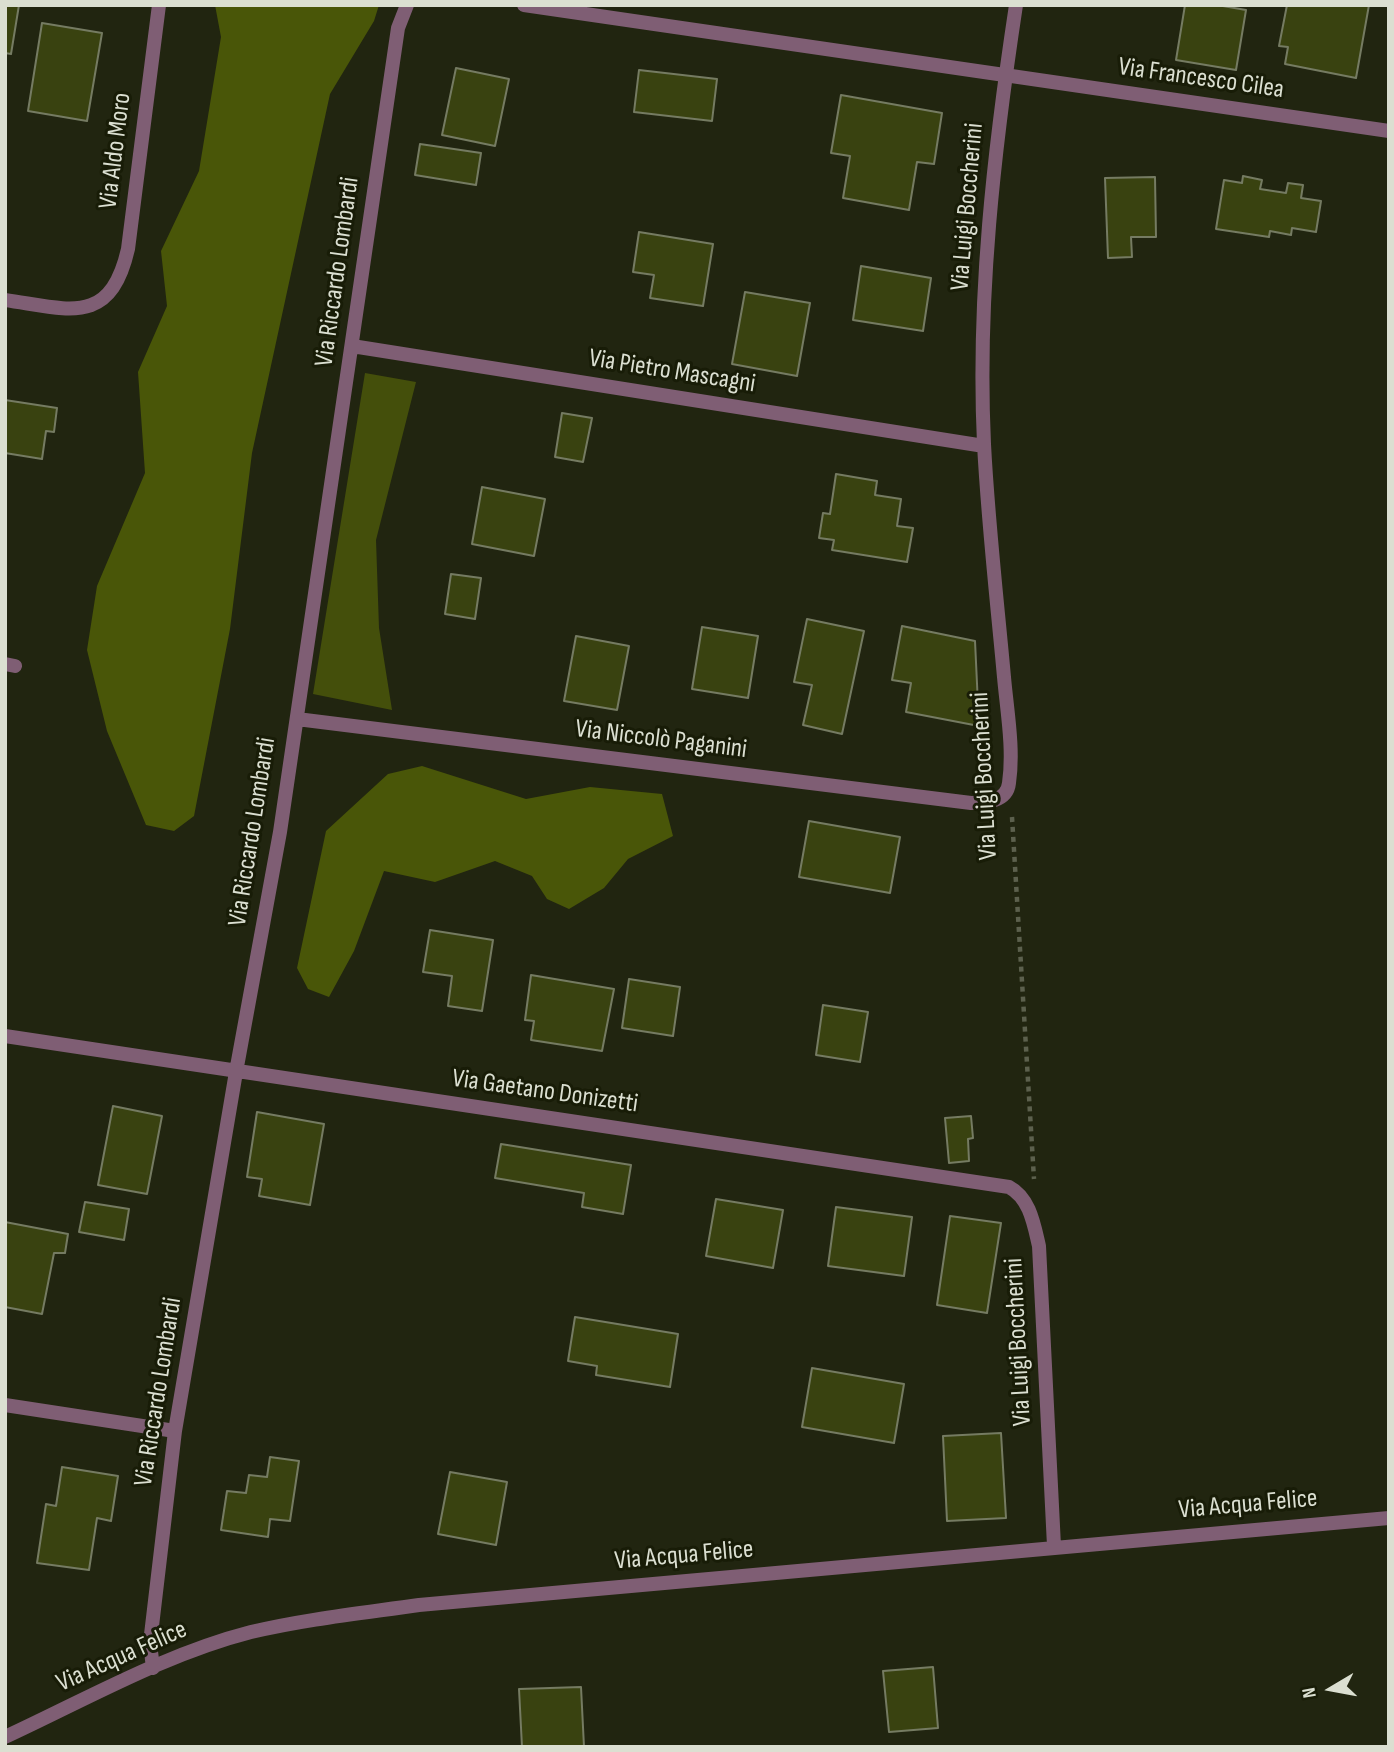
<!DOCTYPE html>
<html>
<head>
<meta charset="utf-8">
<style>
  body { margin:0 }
  #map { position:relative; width:1394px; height:1752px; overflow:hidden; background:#212510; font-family:"Sofia Sans Condensed",sans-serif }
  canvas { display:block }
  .frame { position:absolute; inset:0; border:7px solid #dbdfd1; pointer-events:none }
  .north { position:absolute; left:1296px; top:1654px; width:70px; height:70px; -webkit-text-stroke:5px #181c07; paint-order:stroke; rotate:260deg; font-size:19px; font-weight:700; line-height:28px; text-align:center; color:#dbdfd1 }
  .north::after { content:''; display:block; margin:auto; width:24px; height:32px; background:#dbdfd1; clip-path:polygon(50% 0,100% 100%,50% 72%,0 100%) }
</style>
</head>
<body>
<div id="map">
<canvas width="1394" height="1752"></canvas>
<div class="frame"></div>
<div class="north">N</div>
</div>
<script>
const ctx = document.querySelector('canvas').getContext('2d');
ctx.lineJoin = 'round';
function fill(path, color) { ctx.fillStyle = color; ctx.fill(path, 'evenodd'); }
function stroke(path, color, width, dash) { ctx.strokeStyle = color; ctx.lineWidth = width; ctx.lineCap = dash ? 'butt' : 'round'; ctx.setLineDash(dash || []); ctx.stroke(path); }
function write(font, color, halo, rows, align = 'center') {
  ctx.font = font + ' "Sofia Sans Condensed",sans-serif'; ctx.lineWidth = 6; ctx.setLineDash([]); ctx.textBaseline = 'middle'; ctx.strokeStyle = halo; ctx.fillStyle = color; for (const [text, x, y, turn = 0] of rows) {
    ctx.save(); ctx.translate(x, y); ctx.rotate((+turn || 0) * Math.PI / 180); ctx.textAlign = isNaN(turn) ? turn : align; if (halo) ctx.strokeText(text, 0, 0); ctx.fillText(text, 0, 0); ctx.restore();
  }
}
fill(new Path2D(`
  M365 373 416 382 376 540 379 628 392 710 313 694Z`), '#444f0b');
fill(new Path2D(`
  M215 5H379L374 21 330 94 252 453 230 629 194 816 174 831 146 825 107 731 87 650 97 586 145 473 138 372 167 306 161 251 199 171 221 37Z
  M422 766 526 799 590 787 662 794 673 836 628 859 604 888 569 909 547 899 532 876 495 861 435 882 384 871 354 951 329 997 308 989 297 968 326 831 388 774Z`), '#495608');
const building = new Path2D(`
  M5 5H19L11 54 5 53Z
  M1185 5H1217L1246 10 1236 70 1176 60Z
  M1287 5H1369L1356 78 1285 64 1288 47 1279 46Z
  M42 23 102 33 87 121 28 111Z
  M456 68 509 79 495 146 442 135Z
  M639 70 717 79 712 121 634 112Z
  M841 95 942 113 934 164 917 162 909 210 843 198 850 156 831 153Z
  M420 144 481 153 476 185 415 175Z
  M1243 176 1262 180 1260 189 1286 193 1288 183 1303 185 1301 198 1321 201 1316 232 1292 228 1291 235 1270 231 1269 237 1216 229 1224 180 1242 183Z
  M1155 177 1156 237H1131L1132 257 1108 258 1105 178Z
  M639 232 713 244 703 306 650 298 654 275 633 272Z
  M861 266 931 278 923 331 853 320Z
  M745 292 810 303 797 376 732 364Z
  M5 400 57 408 54 432 46 431 42 459 5 453Z
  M562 413 592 418 583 462 555 457Z
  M836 474 877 481 875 495 901 499 897 526 913 528 907 562 832 550 834 540 819 538 823 513 830 514Z
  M482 487 545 499 534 556 472 544Z
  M451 574 481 578 475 619 445 614Z
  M807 619 864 631 842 734 803 725 812 685 794 682Z
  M902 626 975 641 979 726 906 712 911 683 892 680Z
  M702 627 758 636 748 698 692 689Z
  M576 636 629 646 617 710 564 701Z
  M809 821 900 837 890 893 799 877Z
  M430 930 493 940 482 1011 448 1006 452 976 423 972Z
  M531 975 614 989 602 1051 531 1040 534 1021 525 1020Z
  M629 979 680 987 673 1036 622 1028Z
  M823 1005 868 1012 860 1062 816 1055Z
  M113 1106 162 1116 147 1194 98 1185Z
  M257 1112 324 1124 310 1205 259 1196 262 1179 247 1177Z
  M971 1116 973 1138 968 1139 969 1161 949 1163 945 1118Z
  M501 1144 631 1165 623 1214 582 1207 584 1193 495 1178Z
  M716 1199 783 1210 773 1268 706 1256Z
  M85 1202 129 1209 124 1240 79 1232Z
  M836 1207 912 1217 904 1276 828 1266Z
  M950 1216 1001 1223 987 1313 937 1305Z
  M5 1222 68 1234 65 1253H54L42 1314 5 1307Z
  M575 1317 678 1334 670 1387 596 1375 597 1366 568 1361Z
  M812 1368 904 1384 894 1443 802 1427Z
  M1001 1433 1006 1518 947 1521 943 1436Z
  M270 1457 299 1461 290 1521 270 1519 268 1537 221 1530 227 1491 246 1493 249 1475 267 1477Z
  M62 1467 118 1476 111 1521 97 1518 89 1570 37 1563 46 1504 56 1506Z
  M450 1472 507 1482 496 1545 438 1534Z
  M933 1667 938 1728 889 1732 883 1671Z
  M581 1687 584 1747H522L519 1689Z`);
fill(building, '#394210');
stroke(building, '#757b62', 2);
stroke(new Path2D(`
  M1012 817 1034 1179`), '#5c604d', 4.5, [5, 5]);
stroke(new Path2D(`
  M524 5 1389 131
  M5 300C69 309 110 327 128 249L159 5
  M352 346 984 446
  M5 664 15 666
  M297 719 971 803C985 803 1007 802 1009 783 1014 749 1007 711 1004 677 997 600 988 522 984 444 977 298 994 150 1016 5
  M5 1036 1009 1187C1030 1198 1034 1225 1039 1246L1054 1546
  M5 1405 175 1431
  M153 1668 150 1643 175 1431 236 1072 280 832 398 28 407 5
  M5 1737C85 1700 165 1654 251 1632 306 1619 363 1613 419 1605L1389 1518`), '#7f5e74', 14);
write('26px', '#dbdfd1', '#181c07', [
  ["Via Francesco Cilea",1201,79,8],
  ["Via Aldo Moro",116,151,-83],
  ["Via Luigi Boccherini",968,207,-85],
  ["Via Riccardo Lombardi",338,272,-82],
  ["Via Pietro Mascagni",672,372,9],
  ["Via Niccolò Paganini",661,740,7],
  ["Via Luigi Boccherini",985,776,-93],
  ["Via Riccardo Lombardi",253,832,-81],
  ["Via Gaetano Donizetti",545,1092,8],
  ["Via Luigi Boccherini",1019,1342,-93],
  ["Via Riccardo Lombardi",159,1392,-81],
  ["Via Acqua Felice",1248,1505,-5],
  ["Via Acqua Felice",684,1556,-5],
  ["Via Acqua Felice",122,1657,-24]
]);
</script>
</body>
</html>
